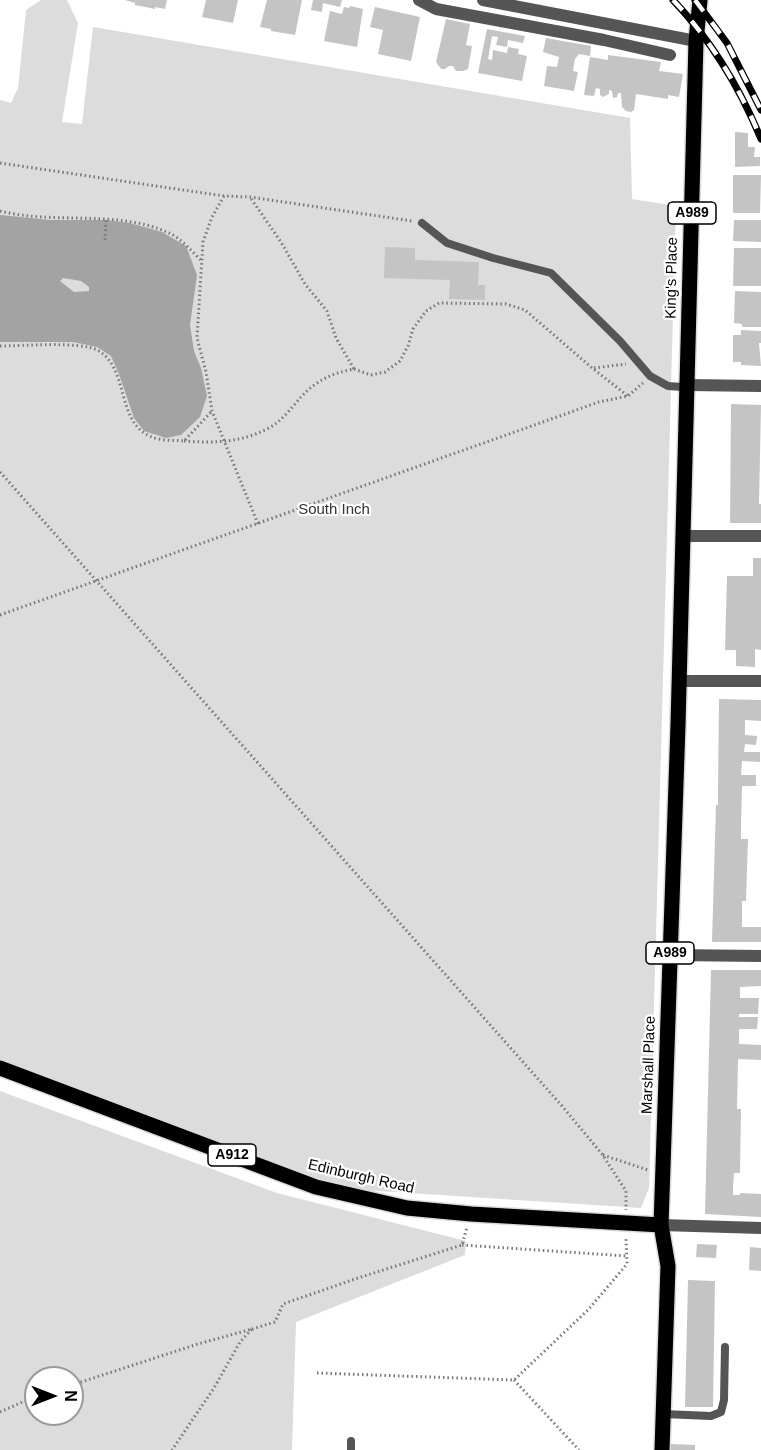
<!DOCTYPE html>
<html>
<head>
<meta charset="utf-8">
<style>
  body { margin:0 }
  #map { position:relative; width:761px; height:1450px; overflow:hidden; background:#fff; font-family:Arial,sans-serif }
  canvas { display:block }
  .north { position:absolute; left:24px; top:1366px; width:60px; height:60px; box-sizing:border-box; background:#fff; border:2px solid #999; border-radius:50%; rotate:90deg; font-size:16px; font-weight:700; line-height:24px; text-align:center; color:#000 }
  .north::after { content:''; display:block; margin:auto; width:21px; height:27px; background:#000; clip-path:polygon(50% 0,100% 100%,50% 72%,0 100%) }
</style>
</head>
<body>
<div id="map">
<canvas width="761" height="1450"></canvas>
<div class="north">N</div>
</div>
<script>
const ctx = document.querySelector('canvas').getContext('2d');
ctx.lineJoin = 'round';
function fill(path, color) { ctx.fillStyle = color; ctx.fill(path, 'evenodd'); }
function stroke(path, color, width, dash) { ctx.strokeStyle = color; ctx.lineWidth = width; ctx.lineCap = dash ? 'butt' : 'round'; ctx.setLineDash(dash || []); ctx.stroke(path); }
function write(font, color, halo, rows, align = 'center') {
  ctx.font = font + ' Arial,sans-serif'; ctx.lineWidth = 4.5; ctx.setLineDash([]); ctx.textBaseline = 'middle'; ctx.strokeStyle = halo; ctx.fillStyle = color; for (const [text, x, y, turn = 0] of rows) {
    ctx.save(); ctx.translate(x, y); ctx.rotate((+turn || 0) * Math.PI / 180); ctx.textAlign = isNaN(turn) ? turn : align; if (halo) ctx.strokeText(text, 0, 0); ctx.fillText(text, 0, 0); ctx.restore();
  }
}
fill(new Path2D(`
  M41 0H67L78 23 62 122 82 124 93 27 630 118 632 199 676 206 649 1188 641 1208 316 1187 0 1064V100L11 103 18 88 26 10Z
  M0 1091 277 1193 466 1241 465 1255 296 1322 292 1450H0ZM36 1378H72V1414H36Z`), '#dcdcdc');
fill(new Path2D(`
  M0 215 51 220H106L130 223 162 232 186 246 197 275 190 325 194 351 201 368 207 396 200 417 181 435 166 438 144 431 134 418 119 374 111 356 97 347 73 342H0ZM63 278 81 281 89 287V291L74 292 60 281Z`), '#a3a3a3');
fill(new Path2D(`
  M125 0H167L165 9 155 7V9L135 5V3Z
  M206 0H238L233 23 202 17Z
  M267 0H302L295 35 271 31V29L260 27Z
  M313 0H342L340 7 323 3 322 12 311 10Z
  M350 6 363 9 357 47 324 41 330 11 342 14 344 7 349 8Z
  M375 7 420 17 411 61 378 54 383 30 370 27Z
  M446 19 470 24 466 45 472 46 468 69 463 71H456L453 66H449L445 69H441L436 62Z
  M487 29 525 36 523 43 508 40 507 47 496 45 498 37 492 36 488 59 492 60 493 50 507 53 508 47 519 49 518 54 527 56 522 81 478 73Z
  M546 38 591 46 590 56 579 54 575 59 573 71 578 72 574 91 544 86 547 66 557 67 559 57 543 52Z
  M608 55 661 62 659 71 683 74 679 97 668 95V99L636 94 634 110 631 112 626 111 622 107 621 93H618L617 97 613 98 612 91 609 90V94L603 97 600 95V89L596 88 594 96 584 95 590 57 608 60Z
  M735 132 748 133V147H755L754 157H760V166L735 167Z
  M733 175H761L760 213H733Z
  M734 220H761V242L733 241Z
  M385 247 415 248V260L479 262 478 285H485V300L449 299 450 280 384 278Z
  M734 248H761V286H733Z
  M735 291 761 292V327H742V324L734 323Z
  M741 330 761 331V343H759L761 366 741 365V362H733V335H741Z
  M731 404 761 405 759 504H761V523H730Z
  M753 558H761V650L755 649V667L736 666V650H725L727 576H753Z
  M719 699 761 700V721L745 720V735L757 736 756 745 745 744 744 752H760V762L742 761 741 775H756V786H742L741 822V839H748L746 901H742V927H761V942H712L716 805H718V790Z
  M711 970H761V986L740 987V998H759L758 1014H739V1017H758L757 1029H739V1044L761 1045V1060L738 1059 737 1109H741L740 1173H734L733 1187V1195H740V1193L761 1194V1217L705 1214Z
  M697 1244 717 1245 716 1258 696 1257Z
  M750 1247 761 1248V1271L749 1270Z
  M688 1280 715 1281 713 1407H685Z
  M671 1444 695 1445V1450H671Z`), '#c4c4c4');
const primary = new Path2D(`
  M0 1068 316 1187 407 1208 471 1214 661 1225
  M662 1450 668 1266 661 1225 678 725 696 41 700 0`);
stroke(primary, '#dbdbdb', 18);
stroke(new Path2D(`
  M0 163 224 196 250 197 412 221
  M224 196 212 217 203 242 197 338 206 372 212 411 258 524
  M0 211C55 225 117 209 169 233 181 238 192 252 201 260
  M105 240 106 220
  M0 346C22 346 80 341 97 350 130 367 115 423 152 437 161 441 174 440 184 441L212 411
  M594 368 626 364
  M354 369 371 375 385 372 400 361 408 346 413 329 426 311 439 303 506 304 525 310 592 368 628 396
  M184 441C213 443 238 443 265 430 281 423 291 408 302 396 317 380 333 373 354 369L336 338 327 311 305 284 281 242 250 197
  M0 472 562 1106 602 1154 626 1191V1210
  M0 615 599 402 628 396 643 383
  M603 1155 648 1170
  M462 1245 627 1256
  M252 1329 275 1322 283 1304 358 1278 462 1245 467 1227
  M317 1373 514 1380 588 1310 627 1264 626 1238
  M514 1380 579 1450
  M72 1385 198 1344 252 1329 240 1342 214 1388 172 1450
  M0 1412 36 1396`), '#777', 3, [1.5, 3]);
stroke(new Path2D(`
  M422 223 447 243 493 258 551 273 620 341 650 376 668 386 683 387 687 385
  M663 1414 711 1416 721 1412 724 1400 725 1347
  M351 1450V1441`), '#555', 8);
stroke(new Path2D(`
  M419 0 436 9 604 40 670 55
  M688 385 761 386
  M684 536H761
  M680 681H761
  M670 955 761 956
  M661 1225 761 1228`), '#555', 12);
stroke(new Path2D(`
  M483 0 696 41`), '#555', 12);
stroke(primary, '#000', 15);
const rail = new Path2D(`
  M673 0C711 40 740 88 761 139
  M695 0 727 43 761 110`);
stroke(rail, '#000', 7);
stroke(rail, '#fff', 4.5, [14]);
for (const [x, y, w] of [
  [692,213,48],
  [670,953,48],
  [232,1155,48]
]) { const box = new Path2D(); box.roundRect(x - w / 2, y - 11, w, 22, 4.5); ctx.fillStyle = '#fff'; ctx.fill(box); stroke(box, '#000', 1.5); }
write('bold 14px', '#000', null, [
  ["A989",692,213],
  ["A989",670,953],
  ["A912",232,1155]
]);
write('15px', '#000', '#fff', [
  ["King's Place",672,278,-89],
  ["Marshall Place",649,1065,-88],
  ["Edinburgh Road",361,1177,13]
]);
write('15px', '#333', '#fff', [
  ["South Inch",334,510]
]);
</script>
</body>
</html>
